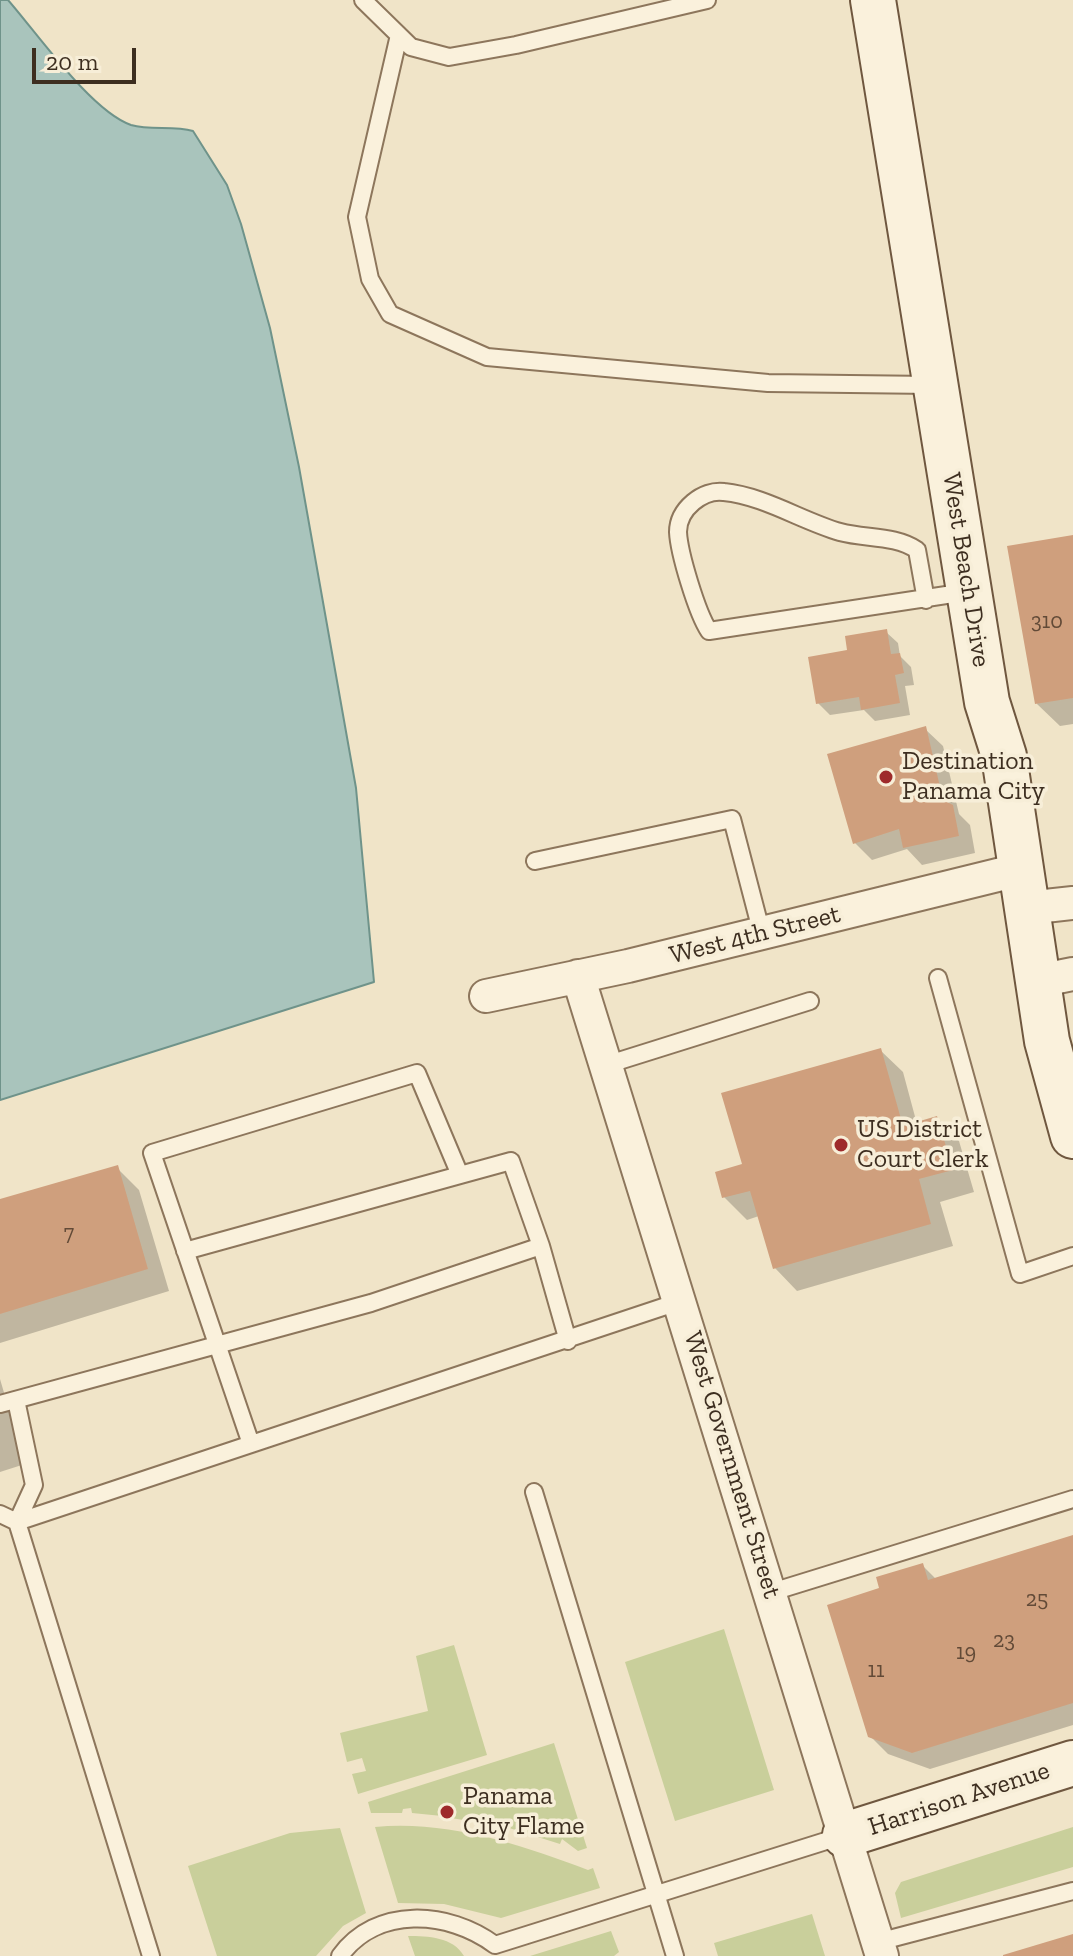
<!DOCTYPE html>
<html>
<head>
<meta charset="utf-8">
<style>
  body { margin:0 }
  #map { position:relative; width:1073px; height:1956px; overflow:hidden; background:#f0e4c8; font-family:"Zilla Slab",serif }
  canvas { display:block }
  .scale { position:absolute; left:32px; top:48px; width:104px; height:36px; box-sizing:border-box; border:4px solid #3d2e20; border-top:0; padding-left:10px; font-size:24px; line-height:28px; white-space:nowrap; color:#3d2e20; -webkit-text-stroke:6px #f7eed8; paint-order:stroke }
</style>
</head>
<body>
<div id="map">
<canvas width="1073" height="1956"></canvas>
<div class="scale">20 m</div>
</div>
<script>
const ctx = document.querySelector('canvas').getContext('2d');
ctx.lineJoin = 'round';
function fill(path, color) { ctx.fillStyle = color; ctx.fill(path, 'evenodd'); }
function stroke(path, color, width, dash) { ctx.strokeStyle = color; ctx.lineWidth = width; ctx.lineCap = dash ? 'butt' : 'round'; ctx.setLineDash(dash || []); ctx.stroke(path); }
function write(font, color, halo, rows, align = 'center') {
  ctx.font = font + ' "Zilla Slab",serif'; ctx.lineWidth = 7; ctx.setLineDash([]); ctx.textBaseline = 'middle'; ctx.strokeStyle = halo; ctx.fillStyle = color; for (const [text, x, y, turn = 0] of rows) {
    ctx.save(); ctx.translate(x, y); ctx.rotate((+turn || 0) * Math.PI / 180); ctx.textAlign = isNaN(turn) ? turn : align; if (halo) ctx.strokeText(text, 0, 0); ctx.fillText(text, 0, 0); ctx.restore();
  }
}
fill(new Path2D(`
  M724 1629 774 1790 675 1821 625 1662Z
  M454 1645 487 1755 358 1794 352 1774 366 1771 362 1758 347 1762 340 1733 428 1711 416 1656Z
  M554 1743 587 1848 578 1851 562 1839 560 1844 506 1827 451 1818 452 1808 443 1807 442 1816 412 1813 411 1808 403 1809 402 1813H371L368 1802Z
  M375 1827C447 1820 522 1845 588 1870L593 1868 600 1888 501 1918 444 1904 398 1903Z
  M1073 1827V1867L901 1918 895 1893 901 1882Z
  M340 1828 366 1913 343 1926 316 1956H217L188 1866 290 1833Z
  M812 1914 825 1956H718L714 1943Z
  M611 1931 619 1952 614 1956H530Z
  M408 1936C428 1936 453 1937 464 1956H415Z`), '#c9cf9b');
const water = new Path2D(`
  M0 0H8C37 33 91 111 131 125 151 131 173 125 193 131L227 185 241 224 270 328 299 467 356 788 374 982 0 1100Z`);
fill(water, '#a9c4bc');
stroke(water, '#6f938a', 2);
fill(new Path2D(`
  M1073 537V724L1060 726 1037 704Z
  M886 632 898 643 900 656 911 667 914 685 905 686 910 715 875 721 864 710 830 715 818 703 849 652Z
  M925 729 943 746 959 814 970 825 975 853 922 865 907 849 872 860 855 843Z
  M880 1050 903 1072 917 1124 937 1118 959 1141 974 1192 940 1202 953 1246 797 1291 775 1268 759 1216 747 1220 724 1197 745 1165Z
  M117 1168 139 1190 169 1291 0 1343V1201Z
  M0 1379 25 1464 0 1472Z
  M1073 1537V1725L930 1769 888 1754 870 1736 882 1589 922 1565 937 1580Z`), '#0003');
fill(new Path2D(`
  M1073 535V698L1035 704 1007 546Z
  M887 629 891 654 900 653 904 673 895 675 900 703 861 710 859 697 816 704 808 657 847 650 845 636Z
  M926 726 943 800 953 805 959 836 903 848 899 829 853 844 827 754Z
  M881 1048 903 1126 937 1116 953 1170 919 1179 931 1224 773 1269 750 1191 722 1198 715 1172 742 1164 721 1093Z
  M118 1165 148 1269 0 1314V1199Z
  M1073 1535V1703L912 1753 868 1737 827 1605 879 1588 876 1577 923 1563 928 1580Z
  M1073 1934V1956H1003V1955Z`), '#cf9f7d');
const lane = new Path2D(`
  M363 0 411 47 449 57 516 45 707 0
  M399 35 357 217 370 279 390 314 487 357 768 383 932 385
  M926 600 917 550C895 535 866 539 840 532 802 521 764 496 724 492 703 489 678 509 678 532 679 553 697 613 709 631L966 592
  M535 861 732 819 762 934
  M938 978 1020 1274 1073 1256
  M606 1065 810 1001
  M185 1251 460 1175
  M0 1404 371 1303 541 1246
  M251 1444 152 1153 417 1073 460 1175 511 1161 541 1246 568 1341
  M534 1492 675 1956
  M0 1514 17 1522 34 1485 16 1400
  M772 1592 1073 1499
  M878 1942 1073 1891
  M495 1945 845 1835
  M151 1956 17 1522 681 1301
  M340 1956C376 1906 448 1910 495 1945`);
const street = new Path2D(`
  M1027 908 1073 903
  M578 976 882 1956
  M1038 981 1073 974
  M486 996 628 966 1022 869`);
const secondary = new Path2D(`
  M873 0 987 702 1004 756 1047 1041 1073 1136
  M845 1835 1073 1763`);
stroke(lane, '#8d765c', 20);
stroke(street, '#8d765c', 36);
stroke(secondary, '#6f573f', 48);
stroke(lane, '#faf1dc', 16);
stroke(street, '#faf1dc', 32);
stroke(secondary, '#faf1dc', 44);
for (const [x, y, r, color] of [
  [886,777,8,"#9e2a2b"],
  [841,1145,8,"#9e2a2b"],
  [447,1812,8,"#9e2a2b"]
]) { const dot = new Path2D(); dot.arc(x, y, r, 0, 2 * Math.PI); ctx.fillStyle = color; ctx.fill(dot); stroke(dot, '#f7eed8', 3); }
write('22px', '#624a37', null, [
  ["310",1047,622],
  ["7",69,1234],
  ["25",1037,1600],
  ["23",1004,1641],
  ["19",966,1653],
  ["11",876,1671]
]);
write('26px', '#3d2e20', '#f7eed8', [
  ["West Beach Drive",966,570,81],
  ["West 4th Street",755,935,-14],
  ["West Government Street",732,1465,73],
  ["Harrison Avenue",959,1799,-18]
]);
write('26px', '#3d2e20', '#f7eed8', [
  ["Destination",902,762],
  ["Panama City",902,792],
  ["US District",857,1130],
  ["Court Clerk",857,1160],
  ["Panama",463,1797],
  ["City Flame",463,1827]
], 'left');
</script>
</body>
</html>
